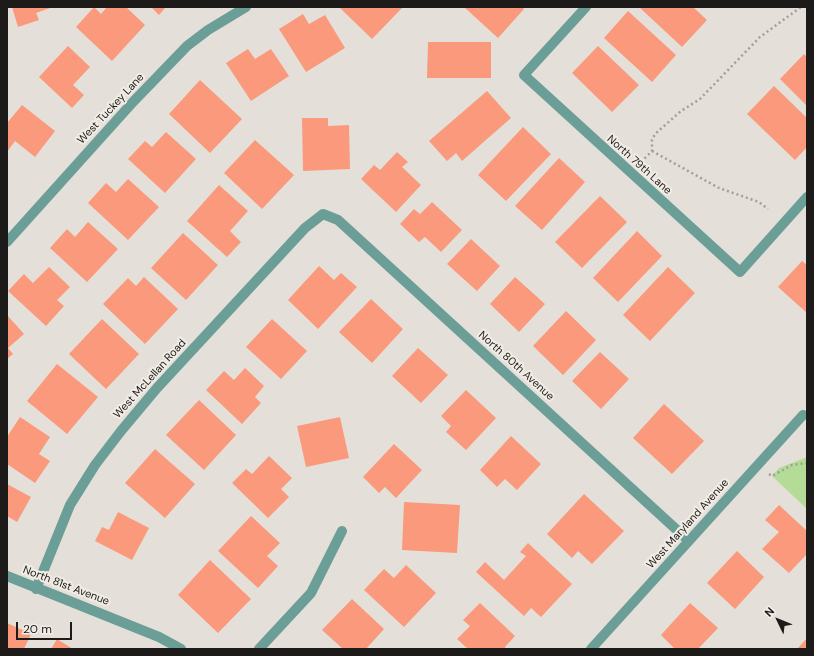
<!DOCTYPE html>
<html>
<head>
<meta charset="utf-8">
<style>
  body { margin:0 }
  #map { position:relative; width:814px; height:656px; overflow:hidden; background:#e4e0d9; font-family:"DM Sans",sans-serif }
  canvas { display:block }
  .frame { position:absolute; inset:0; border:8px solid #1d1b19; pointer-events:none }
  .north { position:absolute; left:758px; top:600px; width:40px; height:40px; -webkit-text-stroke:3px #f1ede6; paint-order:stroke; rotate:313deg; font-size:11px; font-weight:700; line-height:16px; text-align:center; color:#1d1b19 }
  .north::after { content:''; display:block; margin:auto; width:14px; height:18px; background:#1d1b19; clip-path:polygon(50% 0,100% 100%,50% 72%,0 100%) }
  .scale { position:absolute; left:16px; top:622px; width:56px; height:18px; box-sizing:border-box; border:2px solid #1d1b19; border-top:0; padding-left:5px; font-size:12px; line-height:14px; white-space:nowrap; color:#1d1b19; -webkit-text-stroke:3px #f1ede6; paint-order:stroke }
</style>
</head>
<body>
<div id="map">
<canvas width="814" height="656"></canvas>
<div class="frame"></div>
<div class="north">N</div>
<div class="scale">20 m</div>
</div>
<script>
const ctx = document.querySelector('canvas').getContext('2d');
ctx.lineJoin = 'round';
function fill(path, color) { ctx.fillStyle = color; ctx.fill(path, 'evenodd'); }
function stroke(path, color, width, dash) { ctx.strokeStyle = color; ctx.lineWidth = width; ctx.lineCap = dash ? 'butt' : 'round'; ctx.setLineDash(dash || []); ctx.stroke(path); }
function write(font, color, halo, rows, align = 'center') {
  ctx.font = font + ' "DM Sans",sans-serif'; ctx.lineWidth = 4; ctx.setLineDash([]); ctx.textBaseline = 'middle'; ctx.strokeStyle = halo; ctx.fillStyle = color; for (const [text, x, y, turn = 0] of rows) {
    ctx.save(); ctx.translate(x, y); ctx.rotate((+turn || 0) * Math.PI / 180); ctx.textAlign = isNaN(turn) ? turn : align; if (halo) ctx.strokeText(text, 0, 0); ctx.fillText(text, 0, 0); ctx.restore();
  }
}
fill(new Path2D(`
  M807 457V509L772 476 779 468Z`), '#b5dc97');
fill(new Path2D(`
  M12 7H53L36 13 39 20 18 27Z
  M94 7 101 14 107 7H126L145 25 112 61 76 27Z
  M151 7H166L159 15Z
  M339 7H403L372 39Z
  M464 7H522L524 9 498 38Z
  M639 7H693L707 20 682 47Z
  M628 11 676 55 652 82 604 38Z
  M303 14 309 24 325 15 345 48 306 72 279 29Z
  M428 42H491V78H427Z
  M68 46 90 67 73 85 84 95 72 108 39 77Z
  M598 46 639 85 612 112 572 73Z
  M248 49 255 59 271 49 289 76 251 101 226 63Z
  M804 54 807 57V106L780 79Z
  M200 80 242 119 210 153 169 114Z
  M774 86 807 118V147L795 160 747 114Z
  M487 91 511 118 462 161 456 153 447 161 429 141Z
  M22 105 55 131 35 157 15 141 7 152V123Z
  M302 118H328V126L349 125 350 169 303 171Z
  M523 127 551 154 506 201 478 175Z
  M166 132 196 159 165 193 128 159 145 141 152 147Z
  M255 140 294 175 262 209 224 173Z
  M397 152 408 162 402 167 421 185 396 212 361 179 374 165 380 170Z
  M559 158 585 182 542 230 515 206Z
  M128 179 159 207 128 240 88 203 106 183 116 192Z
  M219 185 248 211 230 231 241 242 227 257 187 221Z
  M600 196 627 222 582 268 555 242Z
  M432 202 462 230 441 252 425 237 419 242 400 224 414 209 420 214Z
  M88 222 118 249 87 282 50 248 67 229 75 237Z
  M637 231 662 256 618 302 593 278Z
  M183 233 218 265 186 300 151 268Z
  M471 239 500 266 477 291 447 264Z
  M802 261 807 265V313L778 287Z
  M319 266 334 280 341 273 357 287 318 329 288 300Z
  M49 267 70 287 57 300 64 306 46 326 8 291 24 274 33 283Z
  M668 267 695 293 650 341 623 315Z
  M144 277 178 309 145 344 103 304 128 278 136 286Z
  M515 277 545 304 519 332 490 304Z
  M371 299 403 329 372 363 339 332Z
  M566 311 596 340 563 375 533 346Z
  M7 315 24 334 8 348 13 354 7 359Z
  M102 319 139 354 106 389 69 354Z
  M272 319 307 351 281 379 246 347Z
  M418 348 448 375 421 403 392 376Z
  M600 352 629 379 601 409 572 381Z
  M57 364 98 397 67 434 27 401Z
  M245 368 264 386 255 397 261 403 242 424 206 390 224 371 234 380Z
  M466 390 496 418 466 450 446 432 451 426 441 416Z
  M199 400 236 435 204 470 166 435Z
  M664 404 704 441 672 474 633 438Z
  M20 417 50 437 39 454 50 461 35 483 7 464V437Z
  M340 417 349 458 306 467 297 426Z
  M511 436 541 464 517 490 505 479 497 487 480 470Z
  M394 444 422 470 396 498 385 487 379 493 363 477Z
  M155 449 195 484 165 518 125 483Z
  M269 456 292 478 281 489 289 497 268 518 232 483 246 469 252 474Z
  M7 484 31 497 17 522 7 516Z
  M584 494 624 531 592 564 578 551 572 558 547 534Z
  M404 502 460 505 457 553 402 550Z
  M779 505 807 531V554L789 573 762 549 779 532 765 520Z
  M118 512 149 528 132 560 95 541 102 527 109 530Z
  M251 516 280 543 267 556 278 566 258 588 218 551Z
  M528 543 572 584 541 617 531 608 524 616 476 572 485 562 504 580 526 556 520 552Z
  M737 551 764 577 735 609 707 583Z
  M210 560 251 599 218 633 178 595Z
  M406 565 436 593 404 627 364 590 384 569 394 578Z
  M352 599 384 629 366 649H343L322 630Z
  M480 603 515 636 505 647 506 649H468L457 639 470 626 463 620Z
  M690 603 718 628 698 649H675L661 635Z
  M7 623 31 634 24 649H7Z
  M807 638V649H800L798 648Z
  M57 639 73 649H51Z`), '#fa997b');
stroke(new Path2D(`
  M652 151 719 188 759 202 768 209
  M641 162 652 151V140L655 134 681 111 700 99 760 37 801 7
  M769 474 772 476 792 465 807 463`), '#a19e99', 2.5, [2, 3]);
stroke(new Path2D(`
  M586 7 524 75 740 272 807 197
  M7 242 133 102 187 46 208 30 246 7
  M7 576 159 637 181 649
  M36 589 70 505 95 465 121 431 157 388 305 228 323 214 338 220 689 541
  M259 649 311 593 342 531
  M591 649 803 415`), '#6a9e97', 10);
write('11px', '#1d1b19', '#f1ede6', [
  ["West Tuckey Lane",111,109,-47],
  ["North 79th Lane",639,165,42],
  ["North 80th Avenue",516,366,42],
  ["West McLellan Road",150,379,-48],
  ["West Maryland Avenue",688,524,-48],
  ["North 81st Avenue",66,586,21]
]);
</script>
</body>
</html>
